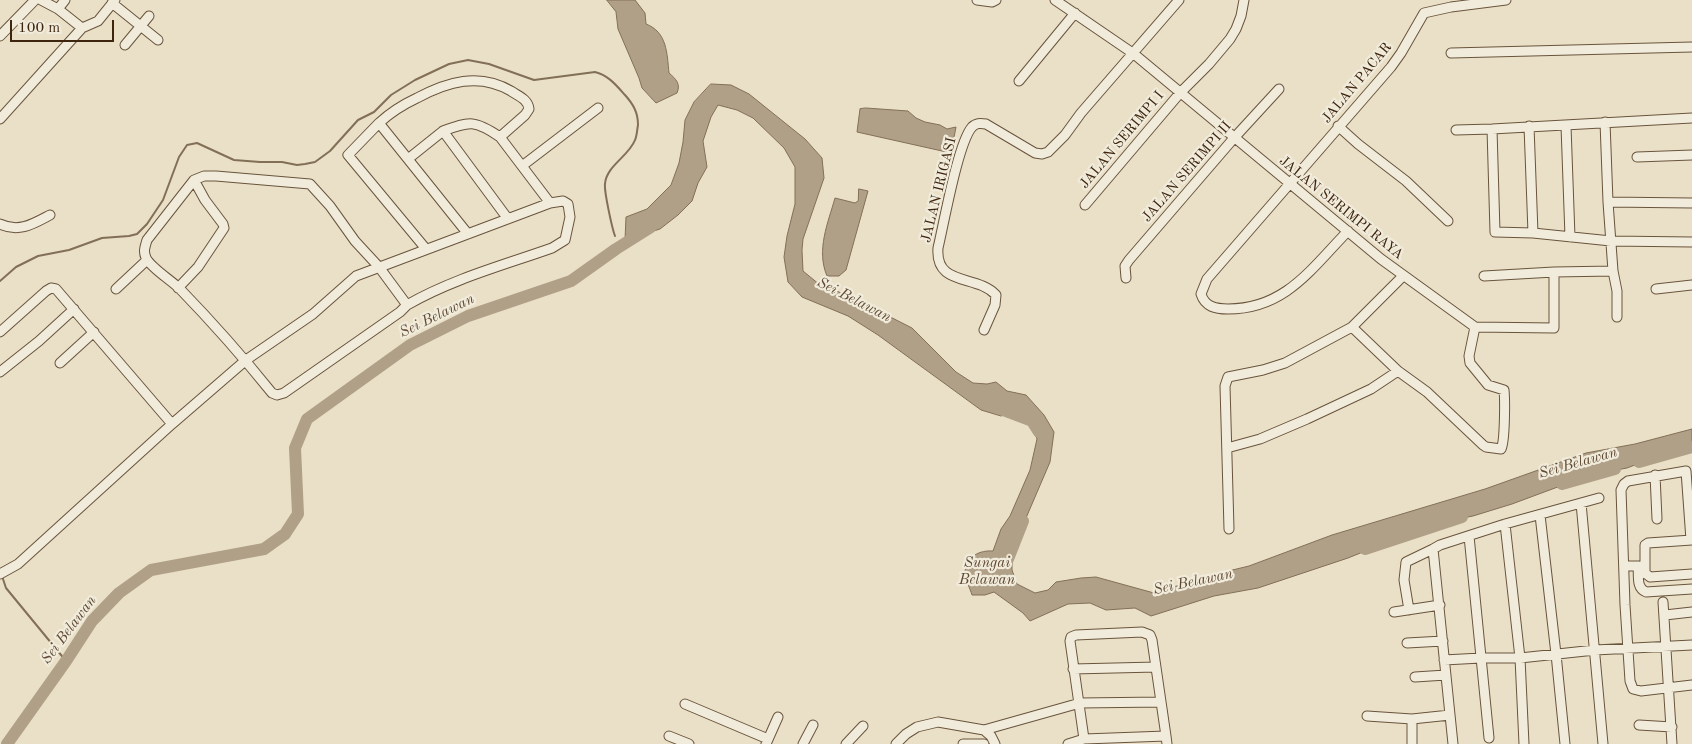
<!DOCTYPE html>
<html>
<head>
<meta charset="utf-8">
<style>
  body { margin:0 }
  #map { position:relative; width:1692px; height:744px; overflow:hidden; background:#eae0c7; font-family:"Old Standard TT",serif }
  canvas { display:block }
  .scale { position:absolute; left:10px; top:20px; width:104px; height:22px; box-sizing:border-box; border:2px solid #3e250e; border-top:0; padding-left:6px; font-size:15px; line-height:18px; white-space:nowrap; color:#3e250e; -webkit-text-stroke:4px #f1ebdb; paint-order:stroke }
</style>
</head>
<body>
<div id="map">
<canvas width="1692" height="744"></canvas>
<div class="scale">100 m</div>
</div>
<script>
const ctx = document.querySelector('canvas').getContext('2d');
ctx.lineJoin = 'round';
function fill(path, color) { ctx.fillStyle = color; ctx.fill(path, 'evenodd'); }
function stroke(path, color, width, dash) { ctx.strokeStyle = color; ctx.lineWidth = width; ctx.lineCap = dash ? 'butt' : 'round'; ctx.setLineDash(dash || []); ctx.stroke(path); }
function write(font, color, halo, rows, align = 'center') {
  ctx.font = font + ' "Old Standard TT",serif'; ctx.lineWidth = 4.5; ctx.setLineDash([]); ctx.textBaseline = 'middle'; ctx.strokeStyle = halo; ctx.fillStyle = color; for (const [text, x, y, turn = 0] of rows) {
    ctx.save(); ctx.translate(x, y); ctx.rotate((+turn || 0) * Math.PI / 180); ctx.textAlign = isNaN(turn) ? turn : align; if (halo) ctx.strokeText(text, 0, 0); ctx.fillText(text, 0, 0); ctx.restore();
  }
}
const water = new Path2D(`
  M607 0H635L645 13 646 24C667 32 667 53 669 73 676 79 681 84 677 93L656 103 642 88 639 78 618 29 616 12Z
  M711 84 731 85 749 94 805 139 822 158 824 178 803 239 802 250 803 271 820 285 847 295 912 328 956 372 973 383 987 384 996 382 1007 391 1026 395 1044 415 1054 432 1050 462 1026 518 1015 541 1012 553V570L1017 584 1035 593 1048 590 1056 582 1081 578 1096 577 1154 593 1216 574 1249 566 1332 535 1485 489 1586 453 1635 444 1692 429V450H1681L1659 456 1627 468 1590 475 1512 504 1473 516 1443 522 1415 531 1348 558 1258 588 1214 596 1151 616 1135 608 1106 610 1090 603 1068 604 1030 621 1023 613 994 592 985 595H972C970 588 964 577 965 571 967 556 980 550 993 551L1001 529 1010 516 1030 470 1037 439 1031 422 1014 412 1001 416 981 410 878 335 848 316 802 297 788 282 784 257 787 236 795 204V167L784 148 753 118 737 110 718 105 711 117 703 141 707 167 698 183 692 201 678 215 660 229 625 240 626 217 647 209 671 185 679 163 683 142 685 120 694 102Z
  M866 108 908 111 916 118 925 122 940 125 947 129 956 127 951 153 857 132 860 109Z
  M859 189 868 191 846 270 839 276H827C816 250 828 223 835 198L855 203 858 201Z`);
fill(water, '#b0a088');
stroke(water, '#826f57', 1);
stroke(new Path2D(`
  M0 281 16 267 38 256 69 250 102 238 129 236 137 234 147 224 163 200 179 157 187 145 197 143 234 160 260 162H282L297 165 305 164 315 162 330 151 358 120 374 112 391 95 415 80 449 64 468 60 489 64 534 80 595 72C608 75 616 85 625 95 633 104 638 112 638 125 637 130 637 136 635 140 629 156 606 166 605 184 604 191 612 228 615 236
  M2 576 6 588 66 661`), '#826f57', 2);
stroke(new Path2D(`
  M995 407 1032 421 1039 432
  M1639 462 1692 447
  M1562 484 1615 469
  M1365 549 1462 517
  M1008 559 1023 521
  M7 744 66 661 92 621 119 593 151 570 264 549 285 534 298 514 295 448 307 419 410 345 468 316 571 281 616 249 651 227`), '#b0a088', 12);
const minor = new Path2D(`
  M41 0 58 9 82 28
  M977 0 992 2 996 0
  M1055 0 1134 54 1381 259 1475 327 1554 328V272L1613 271
  M112 3 158 40
  M58 9 65 0
  M0 36 35 0
  M125 45 149 16
  M1451 53 1692 47
  M1019 81 1075 13
  M0 119 82 28 98 21 115 0
  M1605 122 1608 202 1613 271 1617 291V317
  M379 123 348 155 426 249
  M1338 126 1358 144 1406 181 1448 221
  M1529 126 1533 233
  M1566 126 1570 237
  M1492 129 1495 232 1533 233 1611 241 1692 242
  M1456 130 1492 129 1692 118
  M443 131C470 121 475 120 500 137
  M1637 157 1692 155
  M408 159 443 131 508 219
  M522 166 598 108
  M204 176H216L310 184 330 206 355 241 379 267 407 305 400 312 284 393 277 395 272 393C243 357 212 322 180 289 171 280 151 268 146 258 143 251 145 247 147 240L194 180Z
  M1608 202 1692 203
  M1085 205 1180 93 1209 64 1230 39 1236 29 1241 16 1244 0
  M0 224C19 233 33 224 50 215
  M1348 231C1311 269 1285 309 1228 309 1216 309 1205 307 1201 294L1207 279 1391 67 1401 53 1424 13 1451 7 1506 0
  M468 234 379 123C391 112 402 105 417 98 447 82 479 72 511 91 518 96 528 99 529 109L525 115 500 137 550 203
  M1484 276 1554 272
  M1126 278 1125 266 1129 260 1234 138 1279 89
  M178 288 198 267 224 228 223 224 205 200 194 180
  M116 289 147 260
  M1656 289 1692 285
  M1352 327 1398 371 1427 392 1483 445 1486 447 1501 449C1505 442 1505 400 1504 390L1488 385 1470 363 1469 356 1475 327
  M984 330 995 305 996 295C977 274 935 287 938 248 944 223 958 143 972 127 976 123 980 123 986 124L1035 153 1042 154 1048 152 1065 135 1081 113 1179 0
  M0 332 46 291 51 288 56 289 172 424
  M60 363 94 332
  M0 372 39 341 74 309
  M1227 448 1260 439 1307 419 1371 389 1398 371
  M1655 475 1657 519
  M1581 503 1603 744
  M1540 515 1556 654 1565 744
  M1505 524 1520 658 1524 744
  M1229 529 1225 386 1228 377 1263 370 1285 363 1352 327 1403 276
  M1469 536 1489 738
  M1691 540 1686 471 1628 481 1624 484 1621 490 1625 605 1630 681 1633 689 1641 691 1692 685
  M1624 566H1638C1639 576 1636 588 1646 592L1692 589
  M1638 566 1645 567V545L1648 543 1692 540
  M1645 567V573L1650 577 1692 574
  M0 574 18 564 172 424 246 360 313 314 356 276 550 203 563 201 568 204 570 217 565 240 552 248C504 265 452 279 407 305
  M1663 602 1672 744
  M1409 610 1404 580 1406 562 1433 549
  M1394 612 1440 605
  M1665 615 1692 612
  M1407 643 1443 641
  M1444 660 1481 658H1520L1595 650 1692 645
  M1073 669 1156 667
  M1415 677 1446 675
  M685 704 768 739
  M1367 716 1412 719V744
  M1412 719 1450 715
  M1639 725 1672 727
  M984 730 991 736 995 744
  M669 736 689 744
  M1166 736 1084 739 1070 641 1071 637 1076 635 1142 632 1150 635 1152 640 1166 736 1167 744
  M766 744 778 717
  M803 744 813 725
  M846 744 863 726
  M896 744 906 734 917 727 938 722 984 730 1080 703 1161 702
  M963 744H984
  M1068 744 1084 739
  M1453 744 1433 549 1440 545 1505 524 1599 498`);
stroke(minor, '#69543c', 11);
stroke(minor, '#f1ebdb', 9);
write('14px', '#3e250e', '#f1ebdb', [
  ["JALAN PACAR",1357,83,-50],
  ["JALAN SERIMPI I",1122,140,-50],
  ["JALAN SERIMPI II",1187,172,-49],
  ["JALAN IRIGASI",939,190,-76],
  ["JALAN SERIMPI RAYA",1341,208,39]
]);
write('italic 15px', '#604a33', '#f1ebdb', [
  ["Sei Belawan",854,300,27],
  ["Sei Belawan",437,316,-26],
  ["Sei Belawan",1578,463,-16],
  ["Sungai",987,563],
  ["Belawan",987,580],
  ["Sei Belawan",1193,582,-12],
  ["Sei Belawan",69,630,-53]
]);
</script>
</body>
</html>
